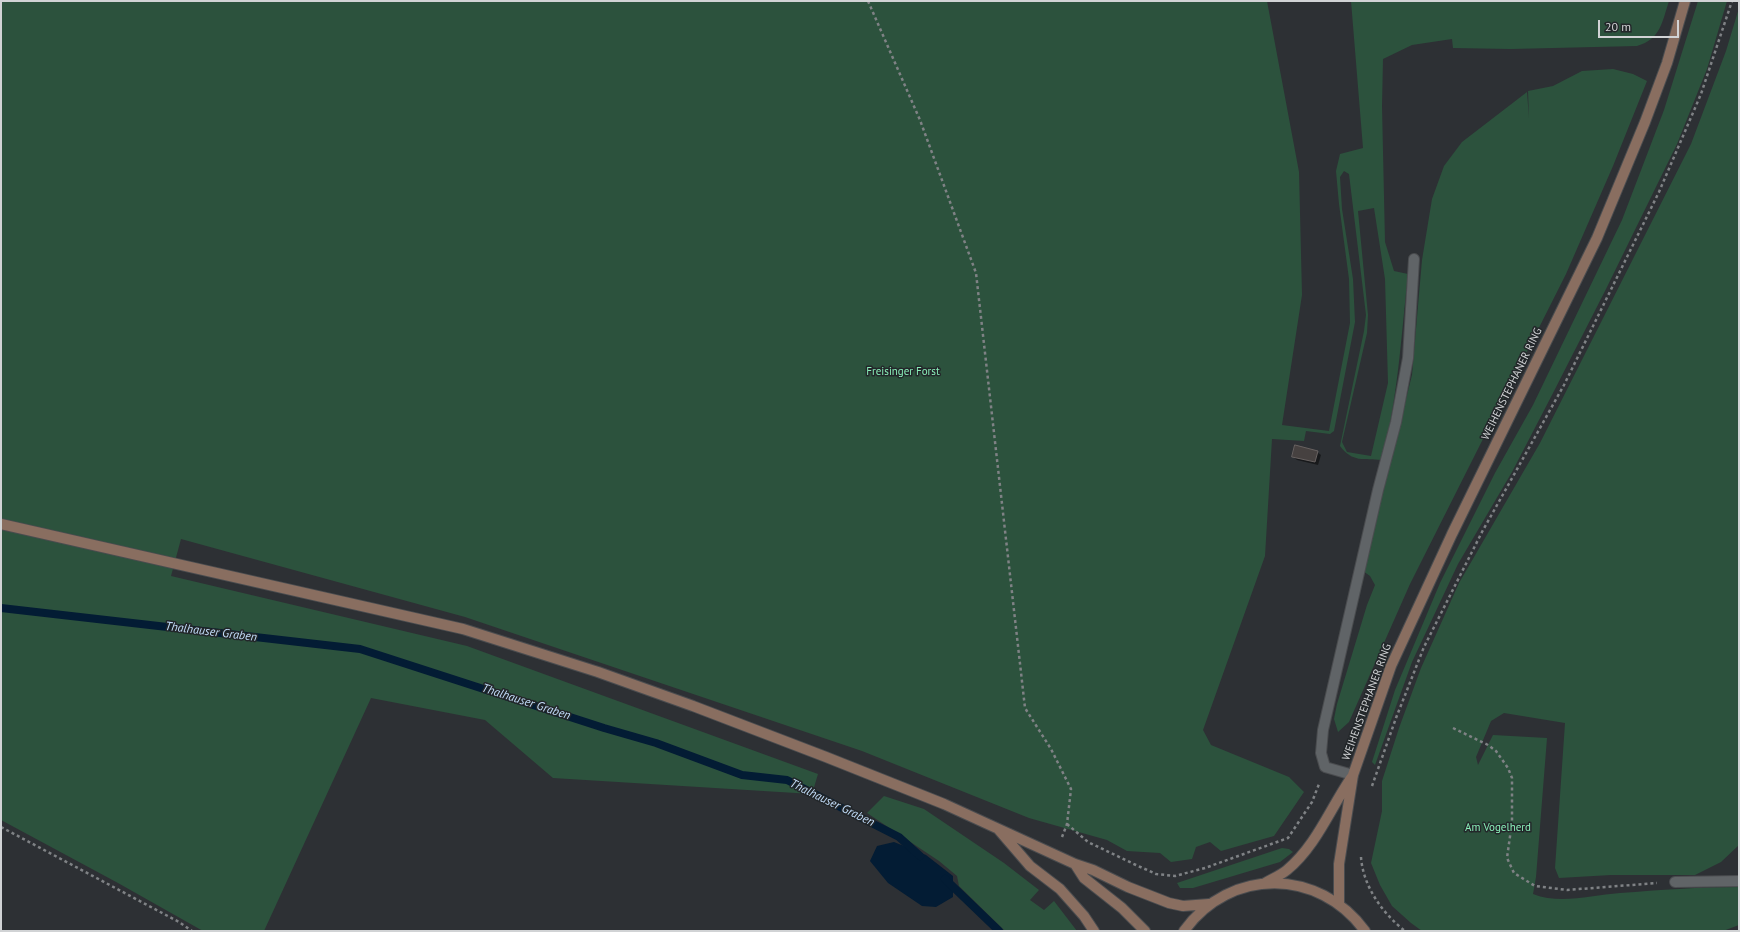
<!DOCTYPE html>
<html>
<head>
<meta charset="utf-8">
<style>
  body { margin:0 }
  #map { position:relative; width:1740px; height:932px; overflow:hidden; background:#2d3034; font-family:"PT Sans",sans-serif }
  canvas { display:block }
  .frame { position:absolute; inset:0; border:2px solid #d1d3d5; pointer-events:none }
  .scale { position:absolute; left:1598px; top:20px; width:81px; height:18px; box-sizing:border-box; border:2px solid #d1d3d5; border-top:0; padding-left:5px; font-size:12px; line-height:14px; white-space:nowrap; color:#d1d3d5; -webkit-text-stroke:3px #23272a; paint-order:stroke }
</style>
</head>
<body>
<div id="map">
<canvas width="1740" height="932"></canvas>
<div class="frame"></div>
<div class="scale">20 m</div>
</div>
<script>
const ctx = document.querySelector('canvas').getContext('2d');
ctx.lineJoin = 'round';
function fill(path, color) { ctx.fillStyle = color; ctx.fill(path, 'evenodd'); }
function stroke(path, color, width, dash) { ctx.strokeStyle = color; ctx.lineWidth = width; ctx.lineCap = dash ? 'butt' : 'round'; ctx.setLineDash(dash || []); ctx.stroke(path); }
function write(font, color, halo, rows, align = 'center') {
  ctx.font = font + ' "PT Sans",sans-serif'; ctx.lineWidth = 3; ctx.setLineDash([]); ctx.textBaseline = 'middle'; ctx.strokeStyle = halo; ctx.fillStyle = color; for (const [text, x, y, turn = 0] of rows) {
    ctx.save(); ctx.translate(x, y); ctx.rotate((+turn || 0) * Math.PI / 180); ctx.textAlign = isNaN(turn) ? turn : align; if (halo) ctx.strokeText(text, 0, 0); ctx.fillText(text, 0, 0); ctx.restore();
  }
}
fill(new Path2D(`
  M1 1H1267L1299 172 1302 295 1282 425 1329 431 1350 323 1349 279 1339 204 1336 171 1340 154 1363 148 1351 1H1669C1662 22 1661 39 1637 46L1511 49 1453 48 1452 39 1412 45 1383 59 1382 106 1385 242 1394 271 1408 274C1401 338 1398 397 1382 460 1363 458 1353 463 1340 446L1364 331 1366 315 1349 174 1344 171 1340 177 1342 209 1353 279 1355 322 1334 431 1330 434 1306 431 1304 441 1272 439 1265 556 1203 730 1211 745 1289 777 1304 792 1274 836 1221 851 1210 842 1196 847 1192 859 1171 862 1160 853 1127 851 1107 840 1029 818 862 751 465 617 181 539 171 576 467 646 818 774 812 794 553 778 485 720 371 698 264 931H203L118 883 1 820ZM1374 208 1385 279 1388 383 1371 456 1347 452 1342 442 1367 333 1368 315 1358 211Z
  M1698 1H1727L1707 69 1677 144 1606 289 1552 395 1512 472 1458 564 1412 662 1375 765 1372 762 1395 690 1440 583 1495 473 1533 405 1622 220 1664 110Z
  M1739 8V845L1721 862 1695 875H1611L1559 878 1555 868 1565 723 1504 713 1491 721 1476 757 1478 765 1493 735 1547 738 1536 877 1533 894C1561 905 1591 895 1620 893 1660 890 1699 887 1739 887V925L1723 931H1422L1411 923 1392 906 1380 885 1371 863 1382 811V781L1399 728 1421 668 1459 583 1540 443 1691 144 1726 51Z
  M1613 69 1633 74 1647 81 1613 166 1566 274 1410 584 1349 722 1338 732 1334 719 1337 704 1367 605 1375 585 1370 576 1363 571 1412 375 1422 260 1432 199 1444 166 1462 142 1527 92 1529 118 1528 91 1553 86 1582 71Z
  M884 796 924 809 1004 863 1039 890 1030 900 1044 910 1054 901 1077 931H1005L959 886 957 876 939 861 867 813Z
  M1282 848 1289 849 1293 852 1280 862 1193 888H1180L1177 883Z`), '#2c523d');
fill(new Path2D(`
  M894 842 926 855 953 876V897L936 907 922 906 888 883 870 861 877 846Z`), '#031c34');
fill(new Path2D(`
  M1317 452 1321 455 1318 465 1297 460 1293 457Z`), '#0007');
stroke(new Path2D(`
  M1 608 360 649 604 728 656 743 742 775 787 780 899 837 920 856
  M945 879 999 931`), '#031c34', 8);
const building = new Path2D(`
  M1295 445 1318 451 1315 462 1292 457Z`);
fill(building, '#464140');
stroke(building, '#686261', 1);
const lane = new Path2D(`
  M1353 775 1325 767 1321 753 1323 730 1378 490 1396 422 1408 358 1414 259
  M1675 882 1739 881`);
const secondary = new Path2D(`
  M1 524 463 629 598 672 693 706 826 757 944 804 1075 864 1093 870 1128 887 1169 903 1183 906 1209 904
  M999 830 1030 866 1060 889 1084 916 1094 931
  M1075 864 1084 878 1122 908 1145 931
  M1265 883C1272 879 1281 875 1287 870 1316 846 1330 809 1351 778
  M1339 904V864L1353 775 1391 666 1452 534 1597 238 1645 122 1667 63 1685 1
  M1184 931C1230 867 1319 868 1365 931`);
stroke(lane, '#4a4c4f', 12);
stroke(secondary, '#4a4c4f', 12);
stroke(new Path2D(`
  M868 1 920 120 976 273 1025 708 1051 749 1071 789 1067 824 1062 837
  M1453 728 1488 745 1496 751 1508 768 1512 778V822L1507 858 1514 873 1535 886 1567 890 1657 883
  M1372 786 1396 718 1424 647 1482 532 1564 385 1659 192 1701 94 1732 1
  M1067 824 1088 842 1136 865 1156 874 1175 876 1205 868 1288 838 1312 802 1319 784
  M1 827 179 922 192 931
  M1361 857C1363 886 1382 913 1405 931`), '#7f8285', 2.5, [3, 3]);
stroke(lane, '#606467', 10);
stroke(secondary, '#896e60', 10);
write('11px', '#89eeb8', '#23272a', [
  ["Freisinger Forst",903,372],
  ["Am Vogelherd",1498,828]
]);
write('11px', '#d1d3d5', '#23272a', [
  ["WEIHENSTEPHANER RING",1512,384,-64],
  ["WEIHENSTEPHANER RING",1367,702,-70]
]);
write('italic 12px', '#c4dffc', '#23272a', [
  ["Thalhauser Graben",211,632,7],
  ["Thalhauser Graben",526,702,18],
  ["Thalhauser Graben",832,803,26]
]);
</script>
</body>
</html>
